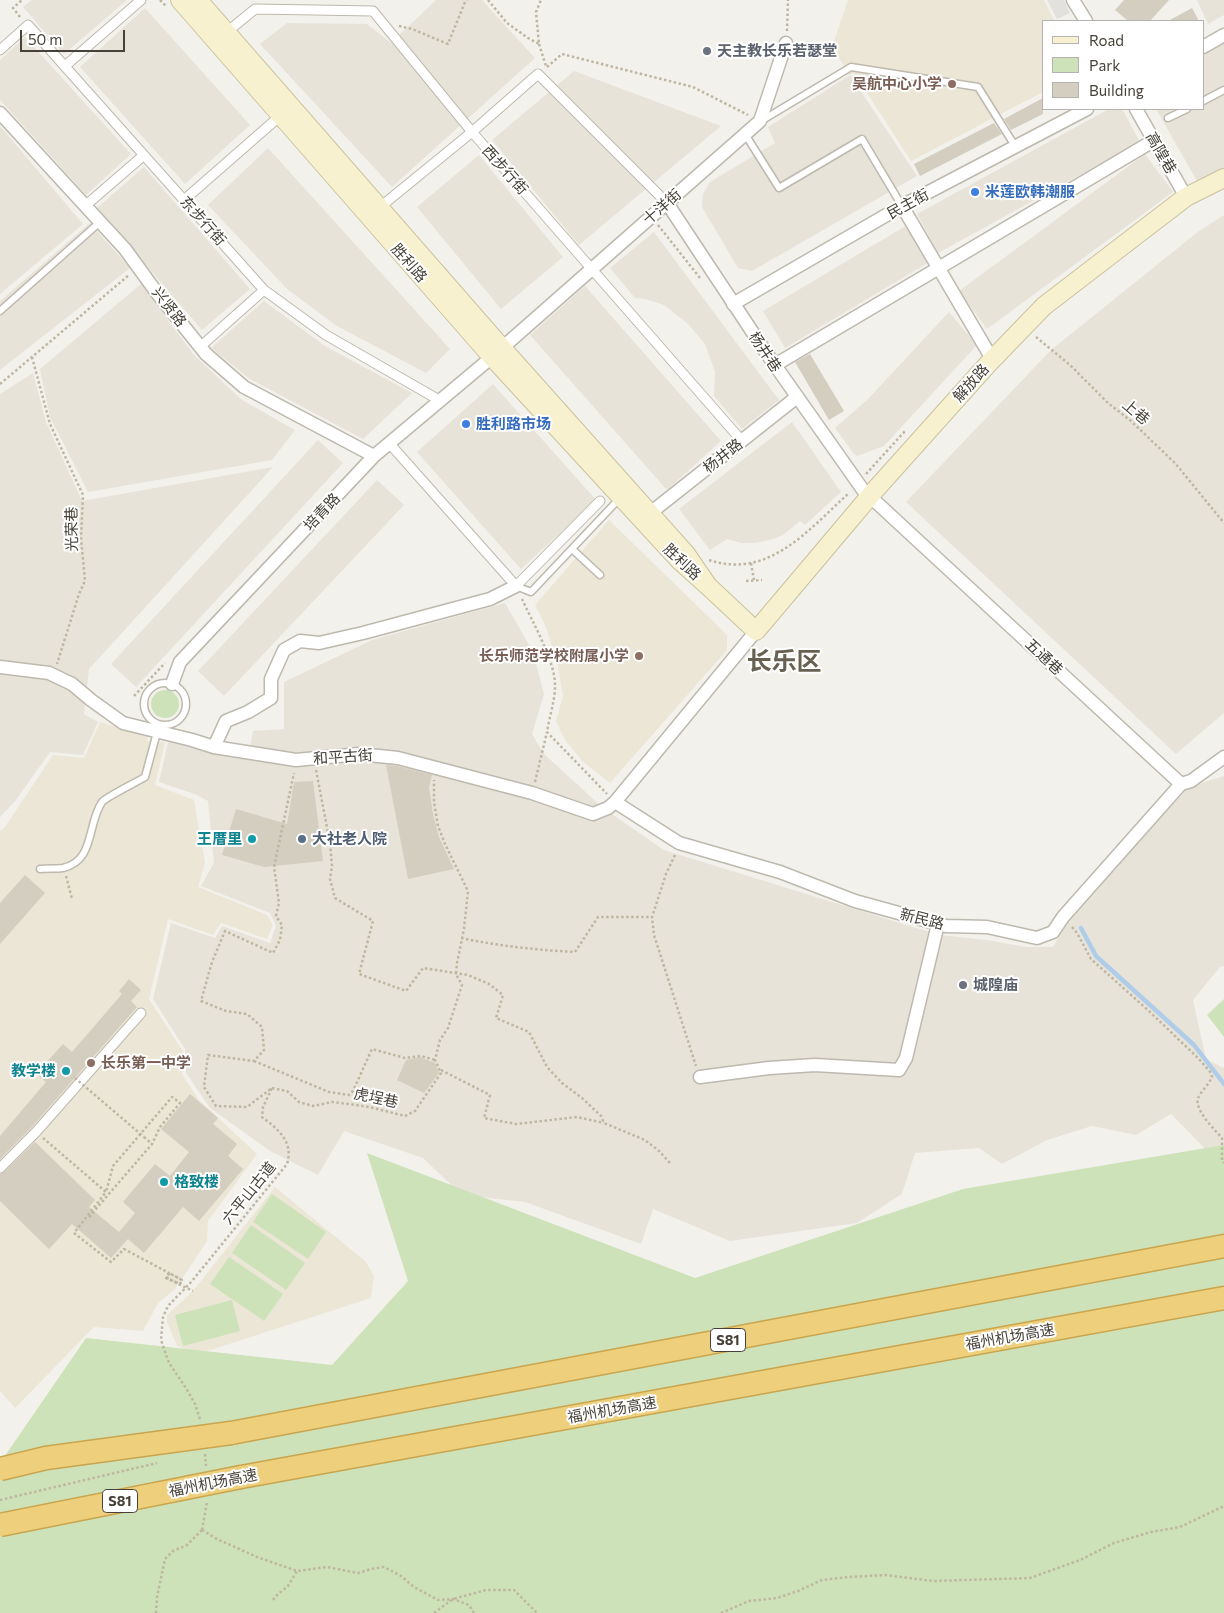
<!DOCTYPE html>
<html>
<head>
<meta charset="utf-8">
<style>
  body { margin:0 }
  #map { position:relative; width:1224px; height:1613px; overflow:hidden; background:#f3f1eb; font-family:Commissioner,sans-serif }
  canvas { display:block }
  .legend { position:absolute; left:1042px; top:20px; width:162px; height:90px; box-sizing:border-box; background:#fff; border:1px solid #b5b3b0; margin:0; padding:6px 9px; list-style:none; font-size:15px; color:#474239 }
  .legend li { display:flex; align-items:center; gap:10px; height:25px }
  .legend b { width:25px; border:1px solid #b5b3b0 }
  .scale { position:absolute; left:20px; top:30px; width:105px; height:22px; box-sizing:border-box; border:2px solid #474239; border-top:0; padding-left:6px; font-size:15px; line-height:18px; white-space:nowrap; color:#474239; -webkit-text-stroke:4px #fff; paint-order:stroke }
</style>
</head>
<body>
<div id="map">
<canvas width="1224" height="1613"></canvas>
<ul class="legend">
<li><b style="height:6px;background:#f8f1d0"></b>Road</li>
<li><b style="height:14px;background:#cde2b9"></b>Park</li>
<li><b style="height:14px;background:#d4cec1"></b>Building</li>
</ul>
<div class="scale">50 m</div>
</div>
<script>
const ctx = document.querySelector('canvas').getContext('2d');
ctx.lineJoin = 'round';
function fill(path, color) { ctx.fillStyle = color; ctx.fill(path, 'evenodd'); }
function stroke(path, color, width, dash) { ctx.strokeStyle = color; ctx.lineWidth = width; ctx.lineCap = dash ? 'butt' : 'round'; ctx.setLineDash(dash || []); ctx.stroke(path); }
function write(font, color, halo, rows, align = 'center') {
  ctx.font = font + ' Commissioner,"Noto Sans SC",sans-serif'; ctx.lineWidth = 4; ctx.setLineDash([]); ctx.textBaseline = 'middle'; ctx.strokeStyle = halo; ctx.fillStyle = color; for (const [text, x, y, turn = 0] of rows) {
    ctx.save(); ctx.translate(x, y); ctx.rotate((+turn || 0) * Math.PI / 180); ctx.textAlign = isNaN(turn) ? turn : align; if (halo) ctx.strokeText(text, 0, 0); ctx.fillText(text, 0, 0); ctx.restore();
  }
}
fill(new Path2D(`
  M32 0H127L64 54 23 7Z
  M436 0H482L535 58 392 187 260 44 287 23 367 24 391 43Z
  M1197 0H1224V15L1208 24Z
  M145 8 250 125 185 184 80 67Z
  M25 37 131 154 86 195 0 100V60Z
  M1224 41V168L1197 181 1156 109H1203V52Z
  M574 71 721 126 579 245 492 140Z
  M850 75 917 176 752 271 738 268 702 207 703 194 710 182 775 143 768 127Z
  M1109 109H1122L1140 142 938 253 917 214Z
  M0 126 83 224 0 294Z
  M268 148 450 349 426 373 337 326 287 289 208 205Z
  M1145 154 1173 192 987 329 959 291Z
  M479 155 563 257 501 309 417 207Z
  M144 167 250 289 202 330 97 208Z
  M1224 215V713L1176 754 906 502 1051 350 1199 231Z
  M90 223 130 268 0 370V301Z
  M909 224 931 261 785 348 763 311Z
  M654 232 779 400 742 429 714 396 715 372 705 344 688 324 664 305 645 299 635 298 610 268Z
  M141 284 194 355 242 400 295 430 272 460 88 492 50 417 40 369Z
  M585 286 721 441 667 490 530 335Z
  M264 301 325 346 412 393 363 439 250 379 211 348Z
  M949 312 977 345 884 446 857 456 854 454 835 428 868 399Z
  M33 373 46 422 82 501 273 467 89 669 84 714 98 722 83 755 50 752 16 800 0 817V394Z
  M493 384 596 500 521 569 417 452Z
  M792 422 841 492 805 525 800 521 783 535 770 540 755 543H741L727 539 710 550 679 509Z
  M318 440 343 463 136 687 111 664Z
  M377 480 404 505 224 696 198 671Z
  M505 603 533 652 544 694 532 734 544 754 603 808 664 850 939 935 987 940 1026 947H1053L1070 918 1092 890 1175 802 1189 787 1224 776V966L1220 967 1193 1000 1206 1059 1224 1068V1151L1214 1158 1171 1114 1136 1135 1092 1126 1047 1140 1002 1164 979 1148 915 1153 902 1194 857 1223 730 1241 653 1209 641 1244 525 1202 462 1195 423 1158 344 1131 318 1175 270 1151 210 1108 186 1073 185 1049 153 999 171 923 215 938 222 926 270 943 276 926 270 913 201 886 214 863 208 801 197 795 159 782 168 743 172 737 248 758 253 731 284 729V682L372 640Z`), '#e7e3d9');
fill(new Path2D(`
  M848 0H1044L1054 20 1043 21V92L911 161 854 73 850 75 832 47Z
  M609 520 727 635V650L610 783 583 762 565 740 556 721 563 696 557 661 546 627 535 605Z
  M100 722 135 733 148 735 147 741 165 742 155 785 194 800 205 863 198 887 267 915 273 925 267 939 221 923 213 935 168 919 149 999 184 1053 182 1074 198 1099 257 1154 208 1221 207 1241 175 1289 158 1303 143 1331 94 1327 15 1408 0 1391V831L5 827 53 755 84 758Z
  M275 1187 366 1262 374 1276 371 1298 198 1354 177 1346 167 1322V1315L193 1291Z`), '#ebe6d6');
fill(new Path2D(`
  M151 704a14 14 0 1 1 28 0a14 14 0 1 1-28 0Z
  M1224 999V1037L1207 1015Z
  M1224 1145V1613H0V1463L86 1338 332 1365 408 1281 367 1153 695 1278 963 1189Z
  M272 1194 326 1232 308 1259 253 1222Z
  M251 1225 305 1263 286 1290 232 1253Z
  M229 1257 283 1294 264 1321 210 1284Z
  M232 1300 240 1331 183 1346 175 1315Z`), '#cde2b9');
fill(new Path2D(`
  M1047 0H1064L1070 13 1057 19Z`), '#e2e1de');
stroke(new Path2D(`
  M1081 928 1096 956 1194 1045 1224 1084`), '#afcde8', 4.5);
fill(new Path2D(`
  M1124 0H1169L1150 21H1128L1115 10Z
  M1192 8 1199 21H1168Z
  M1043 98V114L1011 130 1004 119Z
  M994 123 1002 134 920 176 914 164Z
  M810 354 844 411 829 420 795 362Z
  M386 765 397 766 432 775 429 787 433 814 439 837 454 869 408 879Z
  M313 781 323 861 264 867 222 855 236 809 287 824 294 782Z
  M25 875 45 893 0 944V903Z
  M129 979 141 990 131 1001 137 1007 31 1128 0 1159V1136L46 1082 36 1074 63 1044 72 1052 122 994 119 991Z
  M420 1057 435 1063 439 1073 424 1093 397 1080 406 1060Z
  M190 1094 218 1118 213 1124 237 1144 228 1156 243 1169 199 1221 183 1207 144 1253 128 1239 111 1258 72 1224 49 1249 0 1201V1174L4 1172 35 1142 95 1200 89 1207 119 1232 135 1213 123 1202 155 1164 170 1176 189 1152 161 1129Z`), '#d4cec1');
const service = new Path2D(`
  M1203 101 1224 90
  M1168 118 1187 109
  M761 121 851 67 978 87 1015 146
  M745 134 779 188 862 139 902 206
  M0 311 100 222
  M572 549 600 575
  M516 586 531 592 620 498
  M144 704a21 21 0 1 1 42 0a21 21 0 1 1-42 0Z
  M40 869C48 868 56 869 63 868 95 861 87 824 102 802 106 797 137 782 145 777L159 725`);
const pedestrian = new Path2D(`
  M227 32 255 9 373 11 472 132 742 441
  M0 50 28 25 264 290 326 335 439 400
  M65 66 141 0
  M184 200 280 116
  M85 206 144 155
  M379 208 472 132 538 74 667 203
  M200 347 264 290
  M389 443 516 586 600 501
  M0 1168 36 1132 141 1013`);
const minor = new Path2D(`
  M1073 0 1086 21
  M1203 47 1224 35
  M1136 109 1186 197
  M0 113 125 249 157 293 206 354 244 387 374 456
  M667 203 765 351 863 490 1181 784 1191 781 1224 757
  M902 206 988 352
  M733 304 902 206 1087 109
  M502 348 760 121 786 43
  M775 365 1153 141
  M649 514 797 397
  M0 667 49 673 72 684 91 700 123 723 192 740 214 747 296 760 359 754 398 758 532 793 593 814 608 808 615 802 756 631
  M172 684 180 662 374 456 492 357
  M214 747 226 721 248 712 271 698V679L284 650 300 641 319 643 363 633 490 599 516 586
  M615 802 679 843 780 872 855 901 946 926 987 927 1037 938 1053 932 1063 917 1181 784
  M700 1077 769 1068 815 1065 899 1070 906 1058 938 924`);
const secondary = new Path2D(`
  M180 0 492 357 679 560 708 586 686 554 502 348 198 0
  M708 586 756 631 875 490 988 364 1044 306 1186 197 1224 178`);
const motorway = new Path2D(`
  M231 1433 1224 1246
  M241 1477 1224 1298`);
stroke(service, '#beb9ae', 9);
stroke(pedestrian, '#beb9ae', 11);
stroke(minor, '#beb9ae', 15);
stroke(secondary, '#cac29e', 20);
stroke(motorway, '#cba54d', 25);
stroke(new Path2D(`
  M160 0 166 6
  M488 0 507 23 528 38 539 44 536 12 541 0
  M20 17 13 8 22 0
  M399 26 412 29 448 44 465 2 467 0
  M787 31 788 0
  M539 44 546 66
  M547 67 562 54 693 87 748 115
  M658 225 700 278
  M1036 337 1070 365 1108 403 1131 421 1175 463 1224 523
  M32 357 50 424 83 495 81 538 85 581 79 594 57 664
  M0 384 129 275
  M866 474 906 430
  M709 560C769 580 809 529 849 493
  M751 563 754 580
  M746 581 762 580
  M522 599C532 621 556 663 555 686 555 701 549 718 547 732L607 794
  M134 696 165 663
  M316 770 330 843 332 866 330 879 335 898 373 921 359 974 406 991 423 968 468 975 489 984 503 995 496 1018 529 1032 547 1067 562 1083 582 1098 601 1116 604 1123 645 1140 659 1151 671 1164
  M535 782 547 732
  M675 855 666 874 652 917 654 935 696 1066
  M66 876 72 899
  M1072 927 1077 933 1091 959 1150 1012 1199 1059 1211 1073 1212 1077C1209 1084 1201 1092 1198 1098 1194 1110 1215 1130 1222 1138V1160L1224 1163
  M461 938C499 946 537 950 575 952L598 917H652
  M254 1061 329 1092 349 1095 353 1091 372 1049 405 1058 421 1056 435 1060
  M441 1070 490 1095 484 1118 516 1124 577 1117 604 1123
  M272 1088 287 1091 299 1102 313 1106 332 1102 349 1104 369 1107 405 1116 415 1111 441 1073 435 1060 440 1040 448 1028 462 985 456 974 457 963 464 929 468 891 445 844 438 826 434 802V780
  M144 1137 152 1144
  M43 1138 106 1192 74 1233 111 1262 124 1249 169 1273 167 1278 180 1284 182 1280 169 1273 167 1278 180 1284 182 1280 169 1273
  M89 1217 152 1144 160 1127 180 1103 172 1097 113 1166 106 1192
  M200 1419 195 1404 186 1388 169 1363 161 1340 163 1317 168 1306 192 1281 287 1164C294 1142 278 1129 262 1117L263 1107 272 1088 247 1107 216 1106 204 1087 208 1055 254 1061 264 1050 262 1027 247 1014 226 1011 201 1001 212 962 225 931 273 953 280 940 282 925 276 916 279 903 274 867 294 773
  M205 1454 206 1466
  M0 1500 157 1463
  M202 1530 207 1502
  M202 1530 217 1539 257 1557 297 1571 327 1567 358 1573 371 1569 384 1567 401 1576 414 1587 438 1600 453 1599 469 1605 474 1613
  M273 1600 277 1595 288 1586 297 1571
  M156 1613 157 1597 165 1559 173 1551 187 1545 202 1530
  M434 1613 453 1599 486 1590H514L537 1613
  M721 1613 749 1601 777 1598 798 1591 822 1580 849 1577 885 1575 933 1581 1030 1578 1080 1560 1114 1543 1151 1532 1180 1527 1224 1506`), '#beb6a1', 2.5, [2.5, 2.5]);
stroke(service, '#fff', 6);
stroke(pedestrian, '#fff', 9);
stroke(minor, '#fff', 12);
stroke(secondary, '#f8f1d0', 18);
stroke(motorway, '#edcf7c', 22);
const motorwayBridge = new Path2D(`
  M0 1469 46 1458 231 1433
  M0 1525 241 1477`);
stroke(motorwayBridge, '#cba54d', 25, []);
stroke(new Path2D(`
  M75 1078 144 1137
  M169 1273 166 1278 193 1291`), '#beb6a1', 2.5, [2.5, 2.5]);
stroke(motorwayBridge, '#edcf7c', 22);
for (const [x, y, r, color] of [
  [707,51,5,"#6b7280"],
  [952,84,5,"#8d6e63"],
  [975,192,5,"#3f7fe0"],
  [466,424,5,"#3f7fe0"],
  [639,656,5,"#8d6e63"],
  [252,839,5,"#0f9aa8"],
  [302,839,5,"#5c6f8a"],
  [963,985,5,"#6b7280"],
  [91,1063,5,"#8d6e63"],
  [66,1071,5,"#0f9aa8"],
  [164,1182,5,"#0f9aa8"]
]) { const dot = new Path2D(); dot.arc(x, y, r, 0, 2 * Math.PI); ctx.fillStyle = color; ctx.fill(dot); stroke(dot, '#fff', 2); }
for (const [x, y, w] of [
  [728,1340,35],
  [120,1501,35]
]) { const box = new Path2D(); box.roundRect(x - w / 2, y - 11.5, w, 23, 4); ctx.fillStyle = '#fff'; ctx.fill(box); stroke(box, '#474239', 1); }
write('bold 14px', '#474239', null, [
  ["S81",728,1340],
  ["S81",120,1501]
]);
write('bold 15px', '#5b616d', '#fff', [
  ["天主教长乐若瑟堂",717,51],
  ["城隍庙",973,985]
], 'left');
write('bold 15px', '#785e54', '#fff', [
  ["吴航中心小学",942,84],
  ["长乐师范学校附属小学",629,656],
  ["长乐第一中学",101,1063,"left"]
], 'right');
write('15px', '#474239', '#fff', [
  ["高隍巷",1161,153,60],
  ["西步行街",505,170,48],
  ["民主街",908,204,-29],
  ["十洋街",662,207,-41],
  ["东步行街",203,221,48],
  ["胜利路",409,263,49],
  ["兴贤路",169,307,52],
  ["杨井巷",765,352,56],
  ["解放路",971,383,-48],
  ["上巷",1136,412,40],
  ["杨井路",723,456,-38],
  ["培青路",322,512,-47],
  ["光荣巷",72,529,-91],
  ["胜利路",682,562,43],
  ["五通巷",1044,657,43],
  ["和平古街",343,757,-4],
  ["新民路",922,919,14],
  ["虎埕巷",376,1098,12],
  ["六平山古道",249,1193,-51],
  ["福州机场高速",1010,1337,-10],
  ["福州机场高速",612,1410,-10],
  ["福州机场高速",213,1483,-11]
]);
write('bold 15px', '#366cbe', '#fff', [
  ["米莲欧韩潮服",985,192],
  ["胜利路市场",476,424]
], 'left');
write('bold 15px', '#0d838f', '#fff', [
  ["王厝里",242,839],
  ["教学楼",56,1071],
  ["格致楼",174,1182,"left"]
], 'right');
write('bold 15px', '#4e5e75', '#fff', [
  ["大社老人院",312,839]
], 'left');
write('bold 25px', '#686152', '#fff', [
  ["长乐区",784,662]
]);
</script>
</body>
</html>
